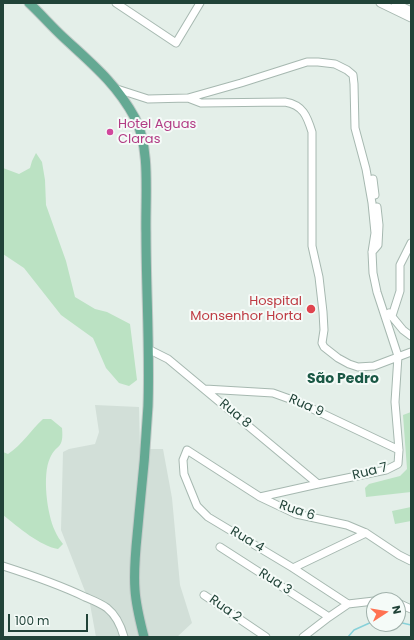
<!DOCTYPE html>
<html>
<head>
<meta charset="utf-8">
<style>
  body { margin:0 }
  #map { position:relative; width:414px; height:640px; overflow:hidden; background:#e4efe9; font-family:Poppins,sans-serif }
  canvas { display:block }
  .frame { position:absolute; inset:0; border:4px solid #214338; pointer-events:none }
  .north { position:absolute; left:366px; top:592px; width:40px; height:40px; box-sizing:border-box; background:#f5fbf8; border:1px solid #a0b1ab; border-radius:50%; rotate:78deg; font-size:11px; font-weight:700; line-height:16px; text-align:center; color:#214338 }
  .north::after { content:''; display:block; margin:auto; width:14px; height:18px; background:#ff7252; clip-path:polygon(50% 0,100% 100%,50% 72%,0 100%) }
  .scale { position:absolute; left:8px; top:614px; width:80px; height:18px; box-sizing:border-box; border:2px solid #214338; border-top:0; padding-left:5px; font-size:12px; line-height:14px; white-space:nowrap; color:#214338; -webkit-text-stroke:3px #f5fbf8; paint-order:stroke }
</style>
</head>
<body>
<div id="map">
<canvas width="414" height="640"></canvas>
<div class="frame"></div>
<div class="north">N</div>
<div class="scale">100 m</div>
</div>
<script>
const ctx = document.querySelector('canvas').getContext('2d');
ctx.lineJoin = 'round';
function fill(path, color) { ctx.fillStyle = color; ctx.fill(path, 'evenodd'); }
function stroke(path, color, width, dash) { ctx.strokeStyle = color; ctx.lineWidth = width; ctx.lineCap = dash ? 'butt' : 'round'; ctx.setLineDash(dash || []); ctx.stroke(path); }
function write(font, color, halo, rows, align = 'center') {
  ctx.font = font + ' Poppins,sans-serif'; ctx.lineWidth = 4; ctx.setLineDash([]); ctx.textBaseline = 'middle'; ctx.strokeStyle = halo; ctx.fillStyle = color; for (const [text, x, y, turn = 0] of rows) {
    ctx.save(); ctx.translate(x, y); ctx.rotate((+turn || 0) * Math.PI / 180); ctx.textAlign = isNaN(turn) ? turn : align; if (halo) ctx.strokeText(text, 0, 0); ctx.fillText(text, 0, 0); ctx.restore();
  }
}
fill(new Path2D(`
  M95 405 139 407 140 449H163L172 498 180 585 192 623 177 637H96L90 604 61 530 63 452 69 449 95 444 99 432Z`), '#d2dfd8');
fill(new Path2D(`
  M36 153 42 162 45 180 46 205 66 261 75 297 95 309 107 312 130 324 137 380 129 386 119 383 106 368 93 338 61 315 24 268 3 254V168L19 174 30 168 32 161Z
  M411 412V492L366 497 365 488 369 484 400 476 407 469 403 415Z
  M43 419H51L62 428C64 450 57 443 50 458 42 475 47 514 55 531 57 536 60 540 63 544L58 549C40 546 18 527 3 515V452L8 454C22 445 31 430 43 419Z
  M411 507V521L395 524 392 511Z`), '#bbe2c3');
stroke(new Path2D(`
  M398 622 411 625
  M348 637 354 630 374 621`), '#87d1d9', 1.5);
const minor = new Path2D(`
  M116 3 176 43 200 3
  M380 3 411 18
  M395 3 411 11
  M117 89 148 99 188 98 201 103 285 102C303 105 307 116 312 132V246L319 277 323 312 324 330 322 343 324 347 338 358 349 364 358 367 374 366 411 352
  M188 98 241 83 307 62H318L335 64 347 70 353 75 354 84 355 128 366 169 372 203 375 233 372 252 373 273 377 292 398 356 395 402 399 450 398 464 386 470 318 484 260 497
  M373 179 375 195
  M372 252 378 245 379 225 377 207
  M389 313 403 330 411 336
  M392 316 400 291V265L411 243
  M148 349 168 359 318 484
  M205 389 273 393 298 402 399 450
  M220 547 329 617
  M3 566C31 575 58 584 85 597 92 600 100 603 107 608 117 616 121 626 124 637
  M293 568 366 533
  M204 595 266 637
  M398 603 411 609
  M348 604 293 568 208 517 197 506 184 474 183 460 187 450 260 497 296 514 347 525 366 533 399 555 411 561
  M303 637 329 617 348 604 374 601`);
const major = new Path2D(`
  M29 3C41 14 51 26 63 37 92 64 116 83 135 118 151 148 145 199 146 233 146 290 150 349 148 406 146 443 143 479 139 515 137 540 133 565 135 590 136 606 140 621 144 637`);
stroke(minor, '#a6b8b0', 9);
stroke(major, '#c1cac7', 11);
stroke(minor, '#fff', 7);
stroke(major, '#64a993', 9);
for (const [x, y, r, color] of [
  [110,132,4,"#d1479c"],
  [311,309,5,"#e0444e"]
]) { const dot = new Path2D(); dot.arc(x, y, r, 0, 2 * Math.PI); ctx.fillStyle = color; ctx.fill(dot); stroke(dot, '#f5fbf8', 1.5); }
write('13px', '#b23c85', '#f5fbf8', [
  ["Hotel Aguas",118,125],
  ["Claras",118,140]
], 'left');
write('13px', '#be3a42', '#f5fbf8', [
  ["Hospital",302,302],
  ["Monsenhor Horta",302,317]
], 'right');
write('13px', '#214338', '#f5fbf8', [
  ["Rua 9",306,406,24],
  ["Rua 8",235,414,40],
  ["Rua 7",370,472,-14],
  ["Rua 6",297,511,19],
  ["Rua 4",247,540,31],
  ["Rua 3",275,582,33],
  ["Rua 2",225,609,35]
]);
write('bold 14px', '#1a5845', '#f5fbf8', [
  ["São Pedro",343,379]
]);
</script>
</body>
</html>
